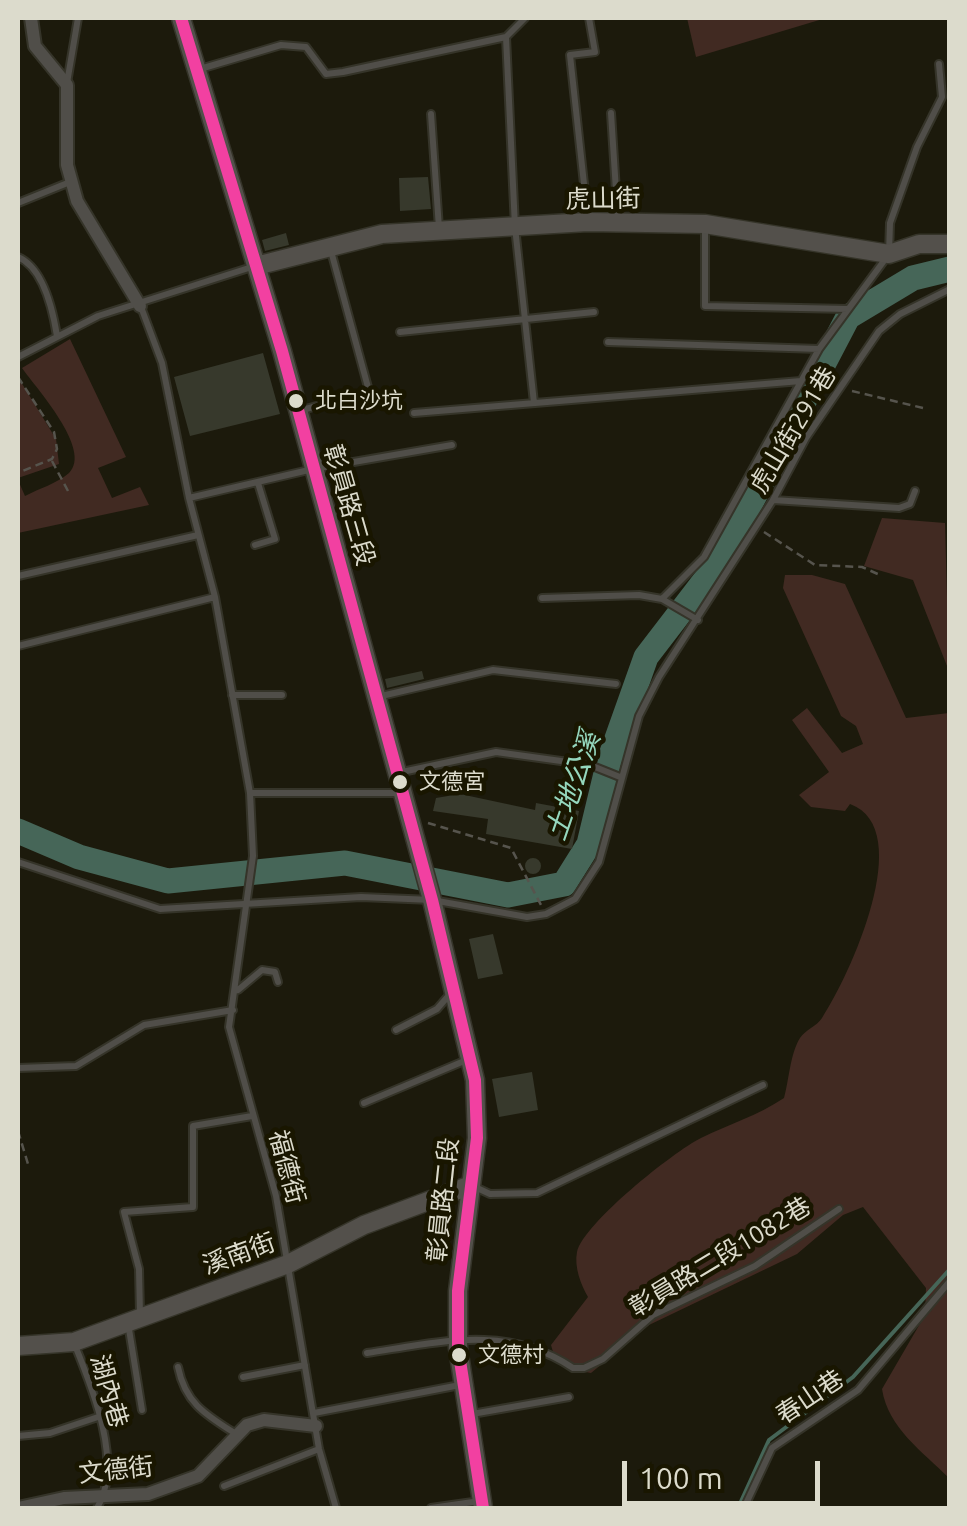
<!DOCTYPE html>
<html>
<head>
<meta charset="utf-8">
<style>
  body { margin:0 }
  #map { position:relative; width:967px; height:1526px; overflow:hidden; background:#1c1a0c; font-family:Ubuntu,sans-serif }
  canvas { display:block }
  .frame { position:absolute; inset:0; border:20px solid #dcdbcc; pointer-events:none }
  .scale { position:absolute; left:622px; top:1461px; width:198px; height:45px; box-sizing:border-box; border:5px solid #dcdbcc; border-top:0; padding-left:12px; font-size:30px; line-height:35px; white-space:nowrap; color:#dcdbcc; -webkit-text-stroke:8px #191600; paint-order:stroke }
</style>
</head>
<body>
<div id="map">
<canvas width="967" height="1526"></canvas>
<div class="frame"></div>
<div class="scale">100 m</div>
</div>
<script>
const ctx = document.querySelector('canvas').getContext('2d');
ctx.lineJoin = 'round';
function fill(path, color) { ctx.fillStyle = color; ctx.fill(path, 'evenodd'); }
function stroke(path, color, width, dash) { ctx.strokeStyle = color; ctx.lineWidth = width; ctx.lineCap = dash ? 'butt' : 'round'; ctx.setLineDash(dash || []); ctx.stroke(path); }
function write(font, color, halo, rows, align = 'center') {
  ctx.font = font + ' Ubuntu,"Noto Sans TC",sans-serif'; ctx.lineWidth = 9; ctx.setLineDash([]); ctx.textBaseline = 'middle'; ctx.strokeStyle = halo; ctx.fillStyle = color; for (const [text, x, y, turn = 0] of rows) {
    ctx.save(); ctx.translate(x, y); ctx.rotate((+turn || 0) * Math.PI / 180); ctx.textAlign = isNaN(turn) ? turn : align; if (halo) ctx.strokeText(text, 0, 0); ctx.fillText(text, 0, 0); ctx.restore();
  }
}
fill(new Path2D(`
  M687 18H826L696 57Z
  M70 339 126 457 98 468 112 498 140 487 149 505 18 533V480L25 496C38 489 58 483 69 473 93 450 36 388 22 368Z
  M18 377 56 439 59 464 18 478Z
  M882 518 945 523 949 671 913 580 864 566Z
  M785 575H812L845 584 906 718 949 713V1478C923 1452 888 1428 882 1389L925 1315 926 1288 863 1207 843 1215 797 1254 649 1325 591 1373C569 1369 557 1369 551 1345L588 1297C581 1285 574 1267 577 1252 584 1223 673 1152 701 1138 729 1124 757 1116 784 1098 789 1081 790 1054 800 1038 805 1030 817 1026 822 1018 849 977 918 829 850 804L845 811 811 807 799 795 829 772 792 720 807 708 842 753 863 744 856 726 841 716 783 588Z`), '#412a22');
stroke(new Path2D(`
  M738 1508 769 1440 853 1377 950 1269`), '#466658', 4);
stroke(new Path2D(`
  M18 831 79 857 168 881 345 863 508 895 564 884 589 844 609 761 646 657 722 558 848 317 913 278 950 269`), '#466658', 25);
fill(new Path2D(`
  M428 177 431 209 400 211 399 178Z
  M286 233 289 245 265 251 262 240Z
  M263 353 280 414 190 436 174 377Z
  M422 671 424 679 387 688 385 679Z
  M460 794 535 810 536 803 579 811 572 849 486 834 488 819 433 811 436 798Z
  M525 866a8 8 0 1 1 16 0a8 8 0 1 1-16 0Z
  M493 934 503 974 478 979 469 939Z
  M532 1072 538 1110 499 1117 492 1079Z`), '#37392c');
const lane = new Path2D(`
  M506 37 515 227 534 403
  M200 69 281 45 306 47 326 74 343 72 506 37 525 18
  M67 83 78 18
  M611 113 618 222
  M431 114 439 228
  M18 203 70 182
  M588 221 570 55 595 52 589 18
  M705 226V306L848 309
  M18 257C44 268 53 311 57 336
  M141 307 162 363 189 498 215 597 250 793 253 856 229 1027 276 1196 319 1449 336 1508
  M400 332 594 312
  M608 342 819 349
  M18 357 98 316 255 266
  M299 411 369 391 331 251
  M414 413 801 381
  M189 498 313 469 452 445
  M773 500 899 508 910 504 915 491
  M255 545 275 539 258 483
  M18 576 198 535
  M542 598 639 595 662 599
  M698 620 662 599 704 557 819 349 889 254 890 223 917 147 942 97 939 64
  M18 646 215 597
  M232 695H282
  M377 697 493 670 616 684
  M402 772 496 752 590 765 620 777
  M250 793H401
  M18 862 160 909 361 897 432 900 527 917 546 914 575 899 599 862 639 716 659 677 773 500 806 438 879 331 900 314 950 289
  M238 990 262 970 275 972 278 982
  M396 1030 437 1009 450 994
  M18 1068 76 1066 144 1025 233 1010
  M364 1103 469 1059
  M475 1187 490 1194 537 1193 763 1085
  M140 1314 139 1269 124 1212 193 1207V1126L252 1116
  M128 1323 142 1410
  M74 1343C92 1387 124 1464 97 1508
  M367 1353C440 1342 508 1324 573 1368H584L603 1359 653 1315 755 1266 839 1209
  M178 1367C185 1403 206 1415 236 1434
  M243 1377 305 1365
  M314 1413 460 1385
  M472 1414 569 1397
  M18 1436 50 1433 98 1417
  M224 1486 319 1449
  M431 1508 480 1501
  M744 1508 772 1448 858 1390 950 1281`);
const street = new Path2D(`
  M31 18 35 46 67 85V165L77 201 140 306
  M18 1508 64 1498 148 1494 198 1476 247 1425 264 1420 316 1426`);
const secondary = new Path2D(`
  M181 18 282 351 432 900 475 1080 477 1138 458 1291V1348L483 1508
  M256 266 382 234 588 222 705 224 889 254 919 244H950
  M18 1346 74 1342 288 1264 364 1225 471 1185`);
stroke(lane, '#353429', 10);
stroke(street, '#353429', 16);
stroke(secondary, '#353429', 21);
stroke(new Path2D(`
  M18 377 54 432 57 449 52 459 20 472
  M852 391 923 408
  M52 461 68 491
  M764 532 815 565 862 567 880 575
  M428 823 511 848 541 905
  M18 1131 28 1164`), '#56544d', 2.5, [8, 5]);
stroke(lane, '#504e49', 6);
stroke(street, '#504e49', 12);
stroke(secondary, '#53504b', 18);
stroke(new Path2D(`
  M181 18 282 351 432 900 475 1080 477 1138 458 1291V1348L483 1508`), '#f240a1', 12);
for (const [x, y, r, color] of [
  [296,401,9,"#dcdbcc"],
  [400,782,9,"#dcdbcc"],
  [459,1355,9,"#dcdbcc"]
]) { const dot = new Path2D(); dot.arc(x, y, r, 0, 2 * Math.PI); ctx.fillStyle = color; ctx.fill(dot); stroke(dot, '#191600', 4); }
write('22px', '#dcdbcc', '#191600', [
  ["北白沙坑",315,401],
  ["文德宮",419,782],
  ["文德村",478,1355]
], 'left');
write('25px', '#dcdbcc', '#191600', [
  ["虎山街",603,199,-1],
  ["虎山街291巷",793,430,-59],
  ["彰員路三段",349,505,74],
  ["福德街",287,1167,75],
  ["彰員路二段",443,1200,-84],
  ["溪南街",239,1254,-20],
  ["彰員路二段1082巷",720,1257,-31],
  ["湖內巷",109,1391,74],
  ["春山巷",810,1397,-34],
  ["文德街",116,1470,-6]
]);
write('italic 28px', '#95d7bd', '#191600', [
  ["土地公溪",573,786,-71]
]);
</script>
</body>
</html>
